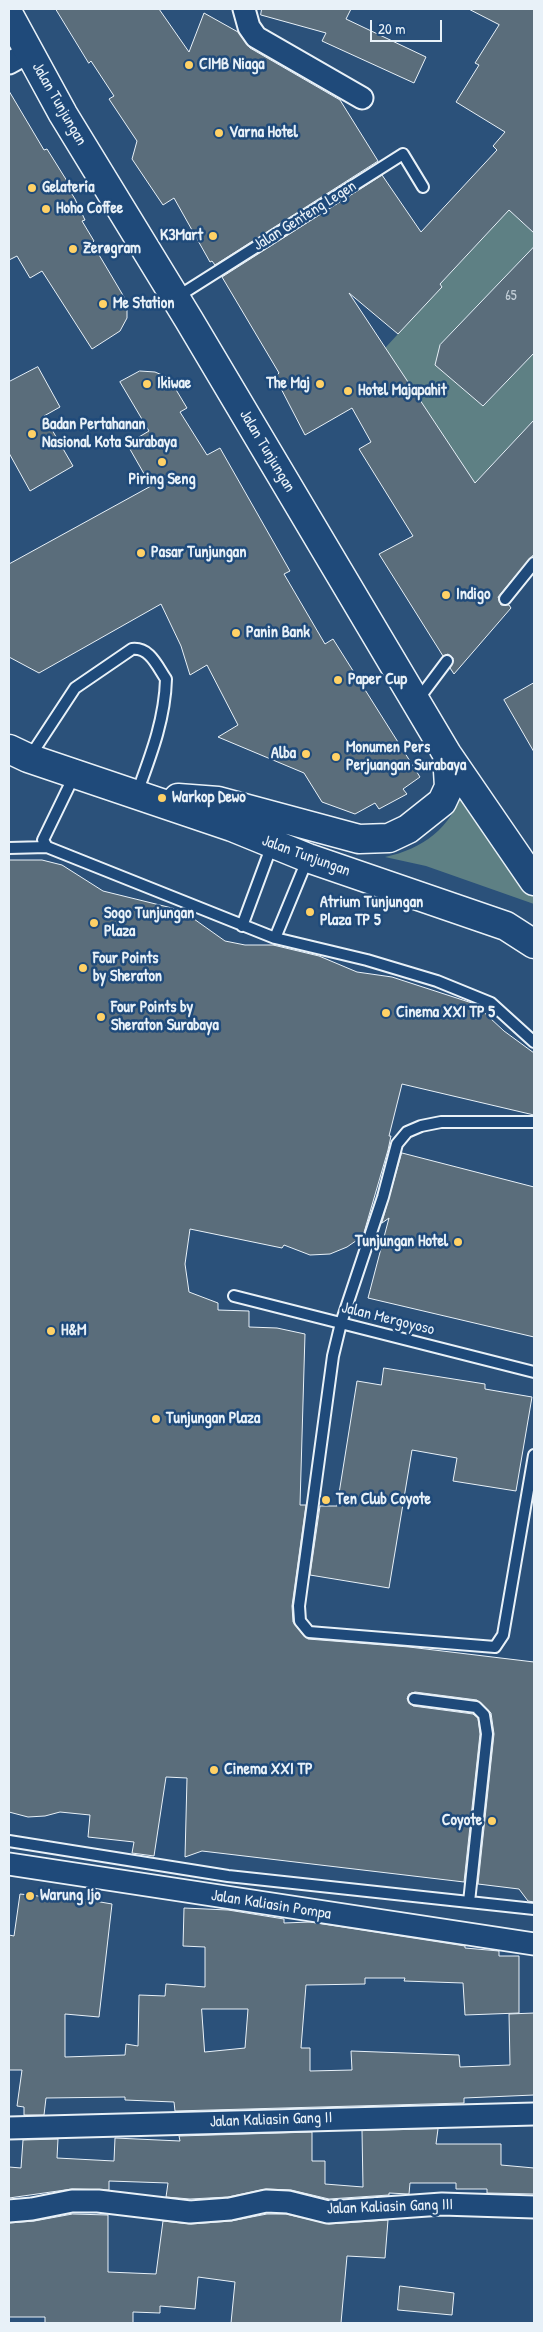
<!DOCTYPE html>
<html>
<head>
<meta charset="utf-8">
<style>
  body { margin:0 }
  #map { position:relative; width:543px; height:2332px; overflow:hidden; background:#2b517a; font-family:"Patrick Hand",sans-serif }
  canvas { display:block }
  .frame { position:absolute; inset:0; border:10px solid #e8f1f8; pointer-events:none }
  .scale { position:absolute; left:370px; top:20px; width:72px; height:22px; box-sizing:border-box; border:2px solid #e8f1f8; border-top:0; padding-left:6px; font-size:15px; line-height:18px; white-space:nowrap; color:#e8f1f8; -webkit-text-stroke:4px #1f4a7a; paint-order:stroke }
</style>
</head>
<body>
<div id="map">
<canvas width="543" height="2332"></canvas>
<div class="frame"></div>
<div class="scale">20 m</div>
</div>
<script>
const ctx = document.querySelector('canvas').getContext('2d');
ctx.lineJoin = 'round';
function fill(path, color) { ctx.fillStyle = color; ctx.fill(path, 'evenodd'); }
function stroke(path, color, width, dash) { ctx.strokeStyle = color; ctx.lineWidth = width; ctx.lineCap = dash ? 'butt' : 'round'; ctx.setLineDash(dash || []); ctx.stroke(path); }
function write(font, color, halo, rows, align = 'center') {
  ctx.font = font + ' "Patrick Hand",sans-serif'; ctx.lineWidth = 5; ctx.setLineDash([]); ctx.textBaseline = 'middle'; ctx.strokeStyle = halo; ctx.fillStyle = color; for (const [text, x, y, turn = 0] of rows) {
    ctx.save(); ctx.translate(x, y); ctx.rotate((+turn || 0) * Math.PI / 180); ctx.textAlign = isNaN(turn) ? turn : align; if (halo) ctx.strokeText(text, 0, 0); ctx.fillText(text, 0, 0); ctx.restore();
  }
}
fill(new Path2D(`
  M509 210 534 233V247L440 345 483 406 534 353V420L475 483 365 370 441 287 440 284Z
  M463 790 534 895V904L426 866 385 857C423 849 451 828 463 790Z`), '#5e8084');
const building = new Path2D(`
  M56 9H159L189 52 204 13 238 32 250 48 340 100 378 161 215 265 212 261 210 262 174 198 163 205 132 159 137 141 109 99 114 96 91 61 89 63Z
  M262 9H351L346 19 426 57 414 83 322 41 326 33 261 15Z
  M469 9H534V233L509 210 440 284 442 287 398 334 349 293 475 483 534 420V554L498 597 501 605H509L511 608 454 674 450 668 453 658 448 654 443 656 379 554 413 536 359 449 371 442 352 408 305 435 275 377 279 373 222 277 382 175 421 232 497 150 493 146 505 132 456 102 479 65 475 63 499 25Z
  M9 91 44 150 47 149 67 181 65 183 75 199 85 220 82 221 94 241 92 243 127 302V318L120 331 92 349 42 271 30 278 17 256 9 260Z
  M534 247V353L483 406 435 365 440 345Z
  M38 367 60 407 44 416 73 466 30 491 9 453V382Z
  M140 371 155 372 169 378 187 408 180 412 207 455 220 448 290 571 284 574 325 644 333 639 420 777 403 789 407 794 379 809 375 803 355 814 322 802 304 773 218 737 238 725 207 665 190 675 181 646 161 604 39 673 9 657V564L151 486 127 444 149 431 120 382Z
  M534 683V752L504 700Z
  M9 860H42L62 865 103 891 172 908 194 919 225 941 245 945H273L319 956 357 972 392 977 475 1004 504 1031 534 1053V1115L402 1084 389 1136H391L388 1150 363 1236 347 1247 330 1254 310 1255 284 1245 282 1248 190 1229 185 1264 189 1292 218 1303V1310L249 1311V1327L277 1328 305 1334 300 1505H306L292 1606 293 1622 304 1636 308 1639 409 1647 534 1662V1902L528 1901 519 1889 478 1884 494 1734 491 1713 477 1700 415 1692 409 1694 407 1699 413 1706 473 1714 478 1718 480 1734 464 1882 202 1851 185 1857 187 1778 166 1777 154 1856 132 1853 134 1842 88 1837 90 1815 60 1812 45 1816 28 1817 9 1812Z
  M402 1153 534 1187V1337L368 1298 389 1218 382 1223Z
  M384 1368 485 1384V1389L532 1397 516 1491 453 1481 457 1458 412 1450 389 1588 310 1575 320 1506H337L357 1381 381 1385Z
  M48 1893 112 1904 99 2017 65 2014V2057L125 2055 126 2044 138 2046 139 1995 165 1996 166 1984 205 1987V1947L183 1946 184 1908 228 1910 284 1919V1923L310 1922 465 1946V1948L499 1951V1956H519V2013L465 2015 463 1983 404 1981 405 1978H365V1984L306 1985 301 2048H310V2071L352 2070 351 2051 459 2055 460 2067 510 2065 509 2014 534 2013V2095L464 2098V2103L175 2111 174 2102 125 2100V2097L46 2098 44 2115H24V2107L17 2106 22 2070H9V1935L14 1936 20 1894 47 1897ZM202 2009H248L245 2048 205 2052Z
  M438 2129 436 2144H501V2165L534 2168V2194L487 2193V2189H456V2183H410L409 2194 389 2193V2195L329 2199 291 2190 266 2189 228 2197 190 2199 166 2197 168 2183 109 2181V2190L72 2189 9 2198V2167L21 2168 23 2140 58 2139 57 2158 114 2161 115 2138 180 2141 179 2136 312 2132V2161H325V2184L363 2187 362 2131Z
  M73 2214 108 2215V2272L156 2274 163 2221 191 2224 231 2221 267 2214H286L329 2224 388 2220 385 2258 347 2256 341 2323H231L235 2282 198 2277 195 2309 160 2306V2313L133 2312V2323H45V2317H9V2223L34 2221Z
  M400 2286 454 2293 452 2315 398 2310Z`);
fill(building, '#5a6d7b');
stroke(building, '#e8f1f8', 1);
const service = new Path2D(`
  M177 297 403 154 423 187
  M505 599 534 563
  M417 701 447 661
  M29 758 75 688 132 649C150 647 157 666 166 679 165 719 151 755 137 793
  M74 776 43 840 47 847 275 938 367 960 437 981 491 1003 534 1042
  M9 848 47 847
  M242 926 272 845
  M275 938 308 858
  M534 1122H441L421 1126 407 1132 397 1144 383 1197 341 1323 333 1356 299 1606 300 1621 309 1632 495 1647 503 1635 534 1455
  M234 1296 534 1372
  M414 1699 476 1707 484 1715 487 1734 469 1902
  M9 1841 228 1876 534 1909`);
const minor = new Path2D(`
  M244 9 249 27 256 37 362 98
  M9 63 29 52
  M9 1864 534 1944
  M9 2128 534 2114
  M9 2211 32 2209 72 2201H98L190 2212 230 2209 266 2201 288 2202 328 2212 442 2204 534 2207`);
const primary = new Path2D(`
  M9 15 63 114 189 320 447 754 534 881
  M9 749 28 758 232 827 308 858 506 926 534 944
  M178 798 218 801 359 839 389 838 408 829 442 802 449 787 447 754`);
stroke(service, '#e8f1f8', 14);
stroke(minor, '#e8f1f8', 25);
stroke(primary, '#e8f1f8', 31);
stroke(service, '#1f4a7a', 10);
stroke(minor, '#1f4a7a', 21);
stroke(primary, '#1f4a7a', 28);
for (const [x, y, r, color] of [
  [189,65,5,"#ffd166"],
  [219,133,5,"#ffd166"],
  [32,188,5,"#ffd166"],
  [46,209,5,"#ffd166"],
  [213,236,5,"#ffd166"],
  [73,249,5,"#ffd166"],
  [103,304,5,"#ffd166"],
  [147,384,5,"#ffd166"],
  [320,384,5,"#ffd166"],
  [348,391,5,"#ffd166"],
  [32,434,5,"#ffd166"],
  [162,462,5,"#ffd166"],
  [141,553,5,"#ffd166"],
  [446,595,5,"#ffd166"],
  [236,633,5,"#ffd166"],
  [338,680,5,"#ffd166"],
  [306,754,5,"#ffd166"],
  [336,757,5,"#ffd166"],
  [162,798,5,"#ffd166"],
  [310,912,5,"#ffd166"],
  [94,923,5,"#ffd166"],
  [83,968,5,"#ffd166"],
  [386,1013,5,"#ffd166"],
  [101,1017,5,"#ffd166"],
  [458,1242,5,"#ffd166"],
  [51,1331,5,"#ffd166"],
  [156,1419,5,"#ffd166"],
  [326,1500,5,"#ffd166"],
  [214,1770,5,"#ffd166"],
  [492,1821,5,"#ffd166"],
  [30,1896,5,"#ffd166"]
]) { const dot = new Path2D(); dot.arc(x, y, r, 0, 2 * Math.PI); ctx.fillStyle = color; ctx.fill(dot); stroke(dot, '#1f4a7a', 2); }
write('14px', '#c4d0d9', null, [
  ["65",511,296]
]);
write('bold 16px', '#e8f1f8', '#1f4a7a', [
  ["CIMB Niaga",199,65],
  ["Varna Hotel",229,133],
  ["Gelateria",42,188],
  ["Hoho Coffee",56,209],
  ["K3Mart",203,236,"right"],
  ["Zerøgram",83,249],
  ["Me Station",113,304],
  ["Ikiwae",157,384],
  ["The Maj",310,384,"right"],
  ["Hotel Majapahit",358,391],
  ["Badan Pertahanan",42,425],
  ["Nasional Kota Surabaya",42,443],
  ["Piring Seng",162,480,"center"],
  ["Pasar Tunjungan",151,553],
  ["Indigo",456,595],
  ["Panin Bank",246,633],
  ["Paper Cup",348,680],
  ["Monumen Pers",346,748],
  ["Perjuangan Surabaya",346,766],
  ["Alba",296,754,"right"],
  ["Warkop Dewo",172,798],
  ["Atrium Tunjungan",320,903],
  ["Plaza TP 5",320,921],
  ["Sogo Tunjungan",104,914],
  ["Plaza",104,932],
  ["Four Points",93,959],
  ["by Sheraton",93,977],
  ["Four Points by",111,1008],
  ["Sheraton Surabaya",111,1026],
  ["Cinema XXI TP 5",396,1013],
  ["Tunjungan Hotel",448,1242,"right"],
  ["H&M",61,1331],
  ["Tunjungan Plaza",166,1419],
  ["Ten Club Coyote",336,1500],
  ["Cinema XXI TP",224,1770],
  ["Coyote",482,1821,"right"],
  ["Warung Ijo",40,1896]
], 'left');
write('16px', '#e8f1f8', '#1f4a7a', [
  ["Jalan Tunjungan",59,104,60],
  ["Jalan Genteng Legen",305,216,-32],
  ["Jalan Tunjungan",267,451,59],
  ["Jalan Tunjungan",306,856,20],
  ["Jalan Mergoyoso",388,1319,14],
  ["Jalan Kaliasin Pompa",271,1905,9],
  ["Jalan Kaliasin Gang II",271,2120,-2],
  ["Jalan Kaliasin Gang III",390,2207,-2]
]);
</script>
</body>
</html>
